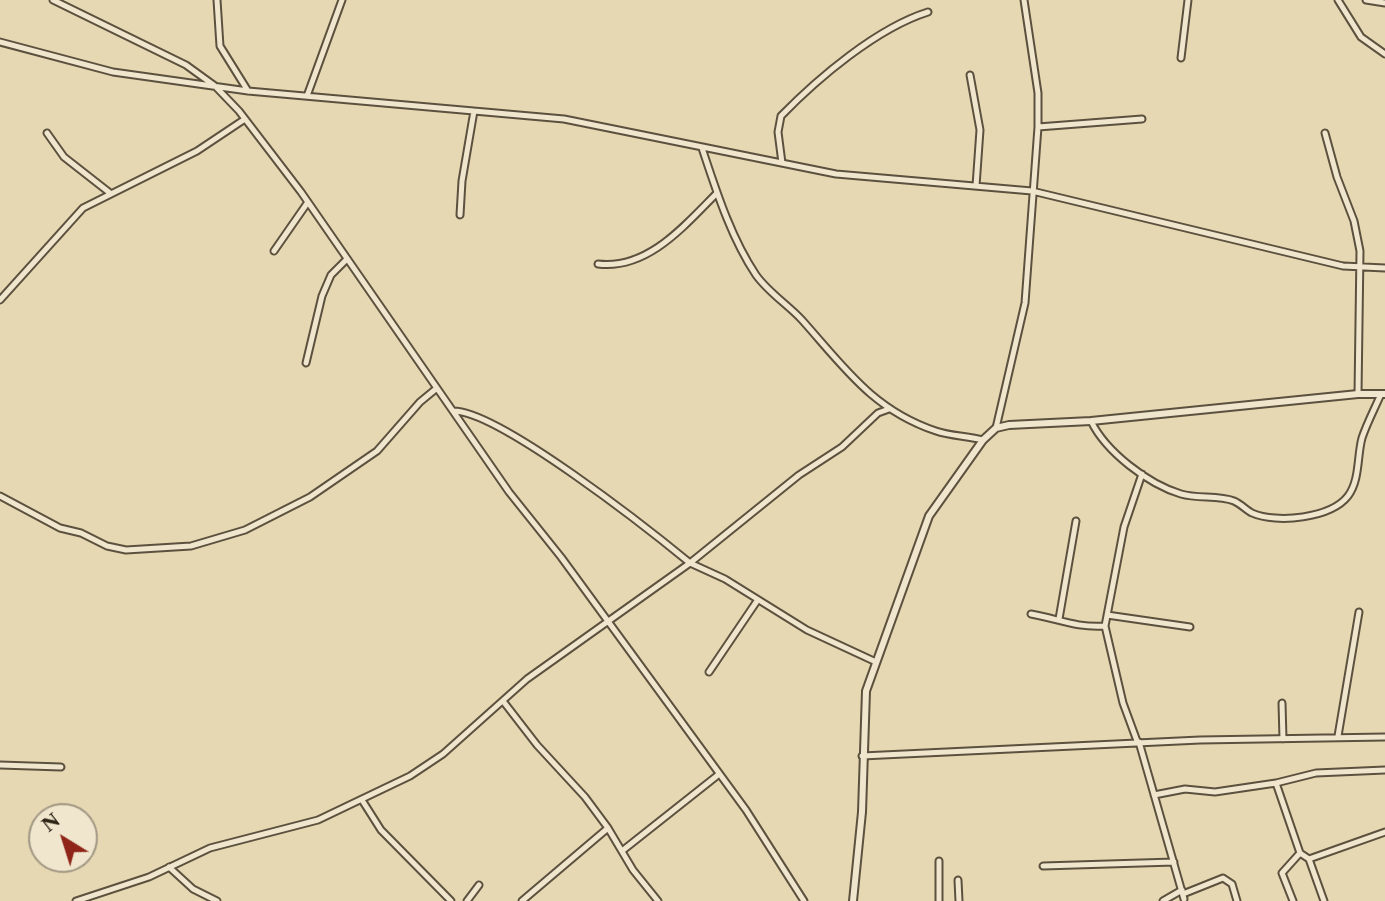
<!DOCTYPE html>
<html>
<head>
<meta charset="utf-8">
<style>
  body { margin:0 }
  #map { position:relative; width:1385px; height:901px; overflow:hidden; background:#e6d8b2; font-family:"Libre Caslon Text",serif }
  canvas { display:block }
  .north { position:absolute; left:28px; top:803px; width:70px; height:70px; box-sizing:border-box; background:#efe6cd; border:2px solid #a29884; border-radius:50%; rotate:322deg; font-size:19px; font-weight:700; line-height:28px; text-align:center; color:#2e2417 }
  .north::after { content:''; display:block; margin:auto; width:24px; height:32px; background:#8f2418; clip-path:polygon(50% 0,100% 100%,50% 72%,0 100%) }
</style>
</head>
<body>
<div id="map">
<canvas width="1385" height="901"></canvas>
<div class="north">N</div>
</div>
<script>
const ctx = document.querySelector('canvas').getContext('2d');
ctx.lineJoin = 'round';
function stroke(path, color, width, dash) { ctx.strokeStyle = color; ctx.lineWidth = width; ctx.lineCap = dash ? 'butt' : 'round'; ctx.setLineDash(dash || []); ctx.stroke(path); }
const minor = new Path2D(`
  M53 0 186 65 215 86 239 111 301 192 509 492 561 557 746 810 804 901
  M217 0 220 46 248 91
  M1338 0 1361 37 1385 54
  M1366 0 1385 3
  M0 42 113 72 248 91 564 119 836 174 1032 191 1343 266 1385 268
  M1181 58 1188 0
  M970 75 980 130 976 186
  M307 96 342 0
  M1038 127 1142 119
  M47 133 64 157 110 193
  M1325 133 1337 177 1354 221 1360 251 1358 394
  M702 148C716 190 731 238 756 275 768 292 788 305 802 320 844 367 873 410 936 431 950 436 968 436 983 440
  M782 163 778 132 781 116C818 78 877 28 928 12
  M460 215 462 181 474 111
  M274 251 308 202
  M598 264C648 270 685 225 717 193
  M0 300 83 208 197 151 245 119
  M306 363 322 296 331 275 347 259
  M453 411C498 410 651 531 690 563L799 475 842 447 878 413 889 409
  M1091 421C1106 452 1148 484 1181 494 1198 499 1218 495 1234 501 1241 504 1246 510 1252 513 1277 524 1331 518 1348 496 1360 480 1357 456 1362 438 1367 423 1375 408 1381 394
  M996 428 1025 303 1038 127V93L1024 0
  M0 496 60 528 81 533 107 546 126 550 191 546 245 530 310 497 377 451 420 402 437 388
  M1031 614C1059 619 1076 628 1105 626
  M1107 615 1190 627
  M1059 619 1076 521
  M709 672 757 601
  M503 701 537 745 585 797 608 828 633 870 658 901
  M1282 703 1283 739
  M1338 736 1359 612
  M1137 741 1123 703 1105 626 1124 527 1142 474
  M1139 742 1184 899
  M862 756 1200 740 1385 737
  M0 765 61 767
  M1276 783 1300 853
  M1154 795 1185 789 1215 792 1276 783 1316 773 1385 770
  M362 800 381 830 451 901
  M622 851 718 775
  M1309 859 1385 832
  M1043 866 1174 862
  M169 867 193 889 217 901
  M958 880 959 901
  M1183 894 1223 878 1232 884 1237 901
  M76 901 149 877 210 848 318 820 410 776 443 754 527 679 690 563 725 579 807 630 876 662
  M467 901 479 885
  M522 901 608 828
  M939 901V861
  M1163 901 1182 890
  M1293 901 1282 873 1300 853 1309 859 1324 901`);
const tertiary = new Path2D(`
  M853 901 862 812 866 691 929 516 983 440 996 428 1009 425 1091 421 1358 394H1385`);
stroke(minor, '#5c513e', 9);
stroke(tertiary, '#5c513e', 10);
stroke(minor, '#efe6cd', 5);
stroke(tertiary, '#efe6cd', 6);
</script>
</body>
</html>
